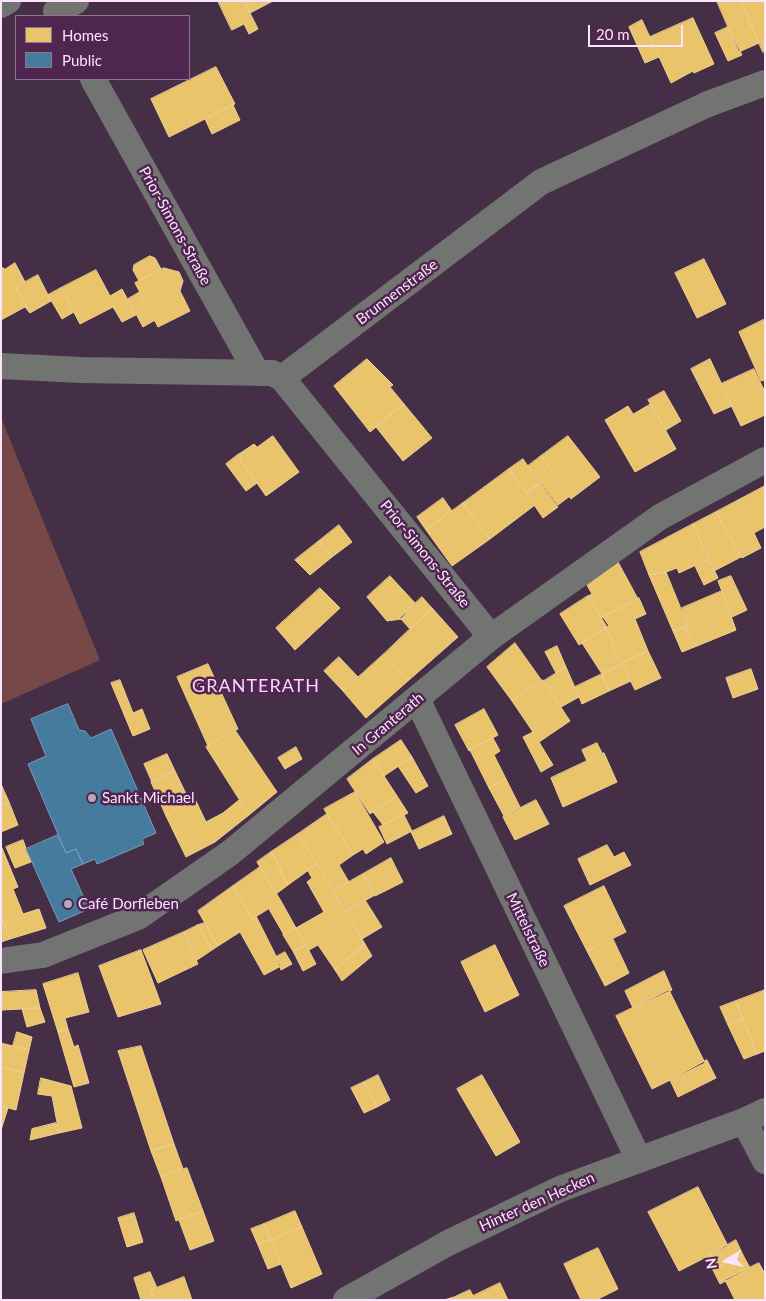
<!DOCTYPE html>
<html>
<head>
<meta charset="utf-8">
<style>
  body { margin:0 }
  #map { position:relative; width:766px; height:1301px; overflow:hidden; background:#452f46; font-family:Lato,sans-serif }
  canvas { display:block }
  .frame { position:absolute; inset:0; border:2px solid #fde4fd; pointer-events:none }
  .legend { position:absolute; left:15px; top:15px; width:175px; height:65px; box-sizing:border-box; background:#4e264f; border:1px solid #947295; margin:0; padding:6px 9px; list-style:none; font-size:15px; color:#fde4fd }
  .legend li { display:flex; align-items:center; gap:10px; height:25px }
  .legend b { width:25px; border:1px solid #947295 }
  .north { position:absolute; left:701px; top:1236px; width:50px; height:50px; -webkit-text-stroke:4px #4e264f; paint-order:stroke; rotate:261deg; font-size:14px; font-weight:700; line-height:20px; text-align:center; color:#fde4fd }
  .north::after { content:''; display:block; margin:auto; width:18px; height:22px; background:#fde4fd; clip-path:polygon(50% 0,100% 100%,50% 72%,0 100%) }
  .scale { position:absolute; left:588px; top:25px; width:95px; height:22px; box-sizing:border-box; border:2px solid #fde4fd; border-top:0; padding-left:6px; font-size:15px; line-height:18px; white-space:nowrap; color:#fde4fd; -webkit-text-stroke:4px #4e264f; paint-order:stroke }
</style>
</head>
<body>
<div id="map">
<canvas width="766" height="1301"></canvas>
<div class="frame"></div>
<ul class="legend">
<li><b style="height:14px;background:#e9c46a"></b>Homes</li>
<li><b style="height:14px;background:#457b9d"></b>Public</li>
</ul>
<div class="north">N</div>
<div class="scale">20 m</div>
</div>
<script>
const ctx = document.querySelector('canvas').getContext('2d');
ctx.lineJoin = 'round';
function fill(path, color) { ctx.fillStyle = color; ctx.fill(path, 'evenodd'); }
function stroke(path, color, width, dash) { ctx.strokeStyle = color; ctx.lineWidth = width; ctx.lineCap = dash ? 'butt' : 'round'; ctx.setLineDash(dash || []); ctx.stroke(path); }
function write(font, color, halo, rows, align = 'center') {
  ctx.font = font + ' Lato,sans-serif'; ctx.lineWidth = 5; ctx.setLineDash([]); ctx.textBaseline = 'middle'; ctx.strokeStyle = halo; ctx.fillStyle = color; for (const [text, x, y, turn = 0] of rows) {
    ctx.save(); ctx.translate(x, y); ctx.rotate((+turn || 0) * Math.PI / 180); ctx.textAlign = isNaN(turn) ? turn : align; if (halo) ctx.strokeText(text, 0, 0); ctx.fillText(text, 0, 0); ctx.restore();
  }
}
fill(new Path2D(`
  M1 418 100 660 1 704Z`), '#764847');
const homes = new Path2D(`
  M218 1H244L258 29 249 34 244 24 232 30Z
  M244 1H273L250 13Z
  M717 1H741L759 43 739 52Z
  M741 1H765V51L763 52Z
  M693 18 714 64 694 73 693 71 671 83 650 37Z
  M642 20 659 57 645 63 629 27Z
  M728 27 742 55 728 61 715 33Z
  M216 67 235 104 169 137 151 99Z
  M233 105 240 120 212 134 205 119Z
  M150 256 155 258 161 269 139 281 133 270 134 265Z
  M704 259 726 304 697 318 675 273Z
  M15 263 25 282 16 287 30 313 25 307 1 320V267L5 269Z
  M164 268 179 272 183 281 180 291 190 311 158 327 135 283Z
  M96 270 110 296 122 289 136 315 122 322 113 307 80 324 61 288Z
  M38 275 51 301 30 313 16 287Z
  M61 288 74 312 62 319 48 295Z
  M140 292 155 320 143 327 128 299Z
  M765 319V380L761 381 739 332Z
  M367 359 393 385 390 387 404 404 370 432 334 386Z
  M710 359 732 406 714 414 691 369Z
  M754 369 765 392V415L741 426 721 384Z
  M664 391 681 421 666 430 648 400Z
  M404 404 432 438 403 461 376 427Z
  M651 404 676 449 635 472 605 420 628 406 633 414Z
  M273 436 299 472 266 496 240 459 242 458 239 454 254 444 257 447Z
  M568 436 600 477 571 499 541 456Z
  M239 454 242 458 240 459 257 483 246 491 226 464Z
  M541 456 570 496 558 505 528 466Z
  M523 459 540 483 526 493 509 469Z
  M509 469 535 505 490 539 463 503Z
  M540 483 558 507 543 518 526 493Z
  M765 486V527L754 533 761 548 742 558 716 512Z
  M443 498 452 511 426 530 417 517Z
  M463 503 490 539 452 566 426 530Z
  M716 512 741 557 714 571 693 524Z
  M693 524 709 559 679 573 677 568 666 572 649 575 640 552Z
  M339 525 352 542 332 557 319 541Z
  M319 541 332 557 310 575 295 560Z
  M709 559 718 578 704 585 695 566Z
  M618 562 638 599 601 618 588 596 592 594 587 585Z
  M666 572 688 626 673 631 649 575Z
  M390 576 415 603 401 619 387 621 367 597Z
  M731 576 747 610 732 617 718 581Z
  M320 588 340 608 295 650 276 628Z
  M722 591 736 630 697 646 691 640 685 627 688 626 682 608Z
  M588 596 607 627 579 645 560 614Z
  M422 597 432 608 410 629 400 618Z
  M639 598 646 614 635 619 648 651 622 663 611 646 615 643 605 628 609 626 603 617Z
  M432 608 458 637 409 680 384 654Z
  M685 627 691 640 697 646 682 652 673 631Z
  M605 628 615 643 611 646 623 664 602 674 582 643Z
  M515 643 542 681 512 701 487 667Z
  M557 646 566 667 556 673 545 652Z
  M648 651 661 678 635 690 622 663Z
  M384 654 409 680 366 718 343 691Z
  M339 657 358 677 343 691 324 671Z
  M208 664 238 729 208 746 177 677Z
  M623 664 631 681 609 691 602 674Z
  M566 667 579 697 561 707 544 681Z
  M751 669 758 689 733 698 726 678Z
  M602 674 609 691 582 704 575 687Z
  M120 680 133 713 142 709 150 729 133 736 111 683Z
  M543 680 570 721 539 742 553 765 541 772 523 737 533 732 512 701Z
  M484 709 498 735 469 751 455 725Z
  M235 730 277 792 249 815 206 747Z
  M493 738 500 751 494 755 506 779 489 788 470 750Z
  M401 740 412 757 384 776 373 759Z
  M597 743 602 753 587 761 582 750Z
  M296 747 302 759 285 769 278 758Z
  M604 753 617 782 563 807 551 778Z
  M167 754 175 771 152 782 144 764Z
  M412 757 428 786 416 793 398 766Z
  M373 759 397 796 370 814 347 779Z
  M175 771 189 800 166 816 151 782Z
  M506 779 520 807 504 816 489 788Z
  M1 784 9 802 1 805Z
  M355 792 384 842 366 854 363 849 353 855 324 809Z
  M397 796 408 813 383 825 373 812Z
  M194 797 206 822 223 813 239 800 249 815 215 842 186 857 166 816Z
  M536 800 549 824 515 840 503 817Z
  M9 802 18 825 1 832V805Z
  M327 814 353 855 339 865 349 882 333 891 298 834Z
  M404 815 412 831 387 844 379 827Z
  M444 816 452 834 419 849 411 832Z
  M298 834 317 864 288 885 280 871 282 870 271 852Z
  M23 840 31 862 15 868 6 847Z
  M607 845 614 857 624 852 631 865 590 885 578 859Z
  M2 848 18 887 13 889 23 914 39 909 46 928 10 939 1 916Z
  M271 852 282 870 280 871 288 885 276 894 257 862Z
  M391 858 403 882 375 896 363 874Z
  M317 864 365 944 335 970 318 945 309 950 296 928 324 912 307 882 312 878 308 871Z
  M260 867 281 901 252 919 233 886Z
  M363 874 375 895 345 912 333 891Z
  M233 886 252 919 256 916 281 966 264 975 240 932 218 946 198 911Z
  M604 886 626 932 587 951 564 906Z
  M365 900 382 927 362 939 345 912Z
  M281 901 296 928 284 935 269 909Z
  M1 916 10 939 1 942Z
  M205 923 218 946 212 950 198 925Z
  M198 925 212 950 197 960 184 932Z
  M296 928 306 945 293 951 283 935Z
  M184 932 198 964 158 983 143 950Z
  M613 939 629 973 605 986 587 951Z
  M365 944 372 956 342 981 335 970Z
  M306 945 316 964 303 971 293 951Z
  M495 945 519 995 485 1012 461 962Z
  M141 950 161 1004 118 1017 99 966Z
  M285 952 292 964 281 970 276 957Z
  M664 971 672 990 633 1008 625 991Z
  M78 973 89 1012 65 1018 68 1029 58 1032 43 984Z
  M36 990 40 1008 2 1010 1 1015V992Z
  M669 990 705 1063 652 1089 616 1016Z
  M765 990V1051L757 1054 736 1001Z
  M736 1001 743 1019 728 1025 720 1007Z
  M40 1008 45 1022 27 1027 22 1009Z
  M743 1019 757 1054 744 1059 728 1025Z
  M68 1029 74 1047 78 1045 89 1083 74 1087 58 1032Z
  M17 1032 32 1037 29 1050 13 1046Z
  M1 1043 29 1050 24 1073 1 1067Z
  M141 1046 174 1144 151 1151 118 1051Z
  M707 1060 716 1078 678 1097 670 1080Z
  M1 1067 24 1073 16 1110 1 1106Z
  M378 1075 390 1100 377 1107 364 1082Z
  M482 1075 520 1142 496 1156 457 1089Z
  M41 1078 71 1086 82 1128 59 1133 52 1096 38 1094Z
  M364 1082 377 1107 364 1113 351 1088Z
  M1 1106 8 1108 1 1130Z
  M56 1123 59 1133 30 1140 32 1129Z
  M174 1144 183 1169 161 1177 151 1151Z
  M187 1168 203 1211 176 1221 161 1177Z
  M698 1187 728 1246 679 1271 648 1212Z
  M203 1211 214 1241 190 1250 179 1220Z
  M295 1211 302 1227 271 1240 264 1224Z
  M134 1213 143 1242 127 1247 118 1218Z
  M264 1224 271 1239 258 1245 251 1229Z
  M302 1227 322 1274 291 1288 271 1240Z
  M271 1239 281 1264 268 1269 258 1245Z
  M736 1240 743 1255 713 1270 707 1257Z
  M598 1248 618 1289 596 1300H581L564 1264Z
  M743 1255 750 1268 720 1284 713 1270Z
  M759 1263 765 1274V1300H735L725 1280Z
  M150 1272 157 1288 151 1290 155 1300H141L134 1278Z
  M184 1277 192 1300H155L151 1290Z
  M500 1283 508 1300H475L473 1296Z
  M470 1290 475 1300H444L454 1297Z`);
fill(homes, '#e9c46a');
stroke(homes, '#efce96', 1);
const public = new Path2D(`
  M68 704 79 730 85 731 91 738 111 729 156 833 142 839 144 844 97 864 95 859 83 864 76 849 66 853 28 764 46 756 31 719Z
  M58 835 66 853 76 849 83 864 71 869 89 909 59 922 26 849Z`);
fill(public, '#457b9d');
stroke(public, '#7c9aba', 1);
stroke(new Path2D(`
  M1 5 8 1
  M59 16 56 11 76 1
  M93 79 257 373
  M1 366 81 370 272 373 282 378 541 182 708 104 765 83
  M282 378 491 637
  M417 699 639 1160
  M1 961 43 955 138 917 230 853 491 637 660 517 765 460
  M744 1121 765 1161
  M346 1300 448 1243 560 1189 744 1121 765 1111`), '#717471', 26);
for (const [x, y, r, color] of [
  [92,798,5,"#bda5bd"],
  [68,904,5,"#bda5bd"]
]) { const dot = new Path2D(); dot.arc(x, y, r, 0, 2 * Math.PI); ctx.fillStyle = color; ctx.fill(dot); stroke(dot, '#4e264f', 2); }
write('15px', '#fde4fd', '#4e264f', [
  ["Prior-Simons-Straße",175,226,61],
  ["Brunnenstraße",397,292,-37],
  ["Prior-Simons-Straße",425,554,51],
  ["In Granterath",388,724,-40],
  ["Mittelstraße",528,930,64],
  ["Hinter den Hecken",537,1202,-24]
]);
write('15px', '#fde4fd', '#4e264f', [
  ["Sankt Michael",102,798],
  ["Café Dorfleben",78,904]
], 'left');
ctx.letterSpacing = '1px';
write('18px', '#fcd4fb', '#4e264f', [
  ["GRANTERATH",256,686]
]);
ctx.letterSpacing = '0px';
</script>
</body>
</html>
